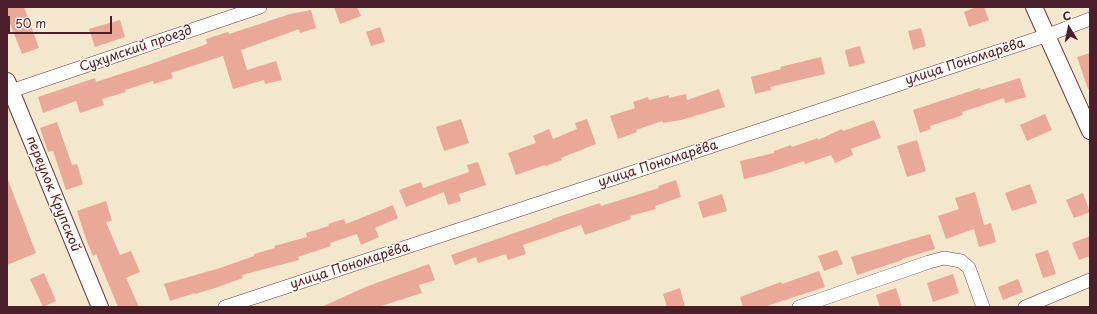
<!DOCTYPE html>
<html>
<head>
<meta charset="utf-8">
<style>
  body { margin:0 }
  #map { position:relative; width:1097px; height:314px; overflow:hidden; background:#f3e7cd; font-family:"Playpen Sans",sans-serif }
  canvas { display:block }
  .frame { position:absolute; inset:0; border:8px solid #4a1f2b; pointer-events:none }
  .north { position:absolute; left:1049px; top:8px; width:40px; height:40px; -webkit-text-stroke:3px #fbf7ec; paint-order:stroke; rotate:350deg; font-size:11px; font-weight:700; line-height:16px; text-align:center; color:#4a1f2b }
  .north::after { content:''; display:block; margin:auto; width:14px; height:18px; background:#4a1f2b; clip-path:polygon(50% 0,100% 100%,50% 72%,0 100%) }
  .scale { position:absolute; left:8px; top:16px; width:104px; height:18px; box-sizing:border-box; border:2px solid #4a1f2b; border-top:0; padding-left:5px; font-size:12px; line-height:14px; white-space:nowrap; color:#4a1f2b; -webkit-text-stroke:3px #fbf7ec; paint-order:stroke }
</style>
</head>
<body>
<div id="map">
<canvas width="1097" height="314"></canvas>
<div class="frame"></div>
<div class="north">С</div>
<div class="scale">50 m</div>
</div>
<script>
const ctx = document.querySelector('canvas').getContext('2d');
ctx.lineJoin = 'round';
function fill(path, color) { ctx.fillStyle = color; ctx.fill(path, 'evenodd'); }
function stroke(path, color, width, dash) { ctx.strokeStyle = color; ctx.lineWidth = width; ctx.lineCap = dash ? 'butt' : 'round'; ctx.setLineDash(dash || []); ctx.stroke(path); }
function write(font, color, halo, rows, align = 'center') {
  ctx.font = font + ' "Playpen Sans",sans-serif'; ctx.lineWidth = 3; ctx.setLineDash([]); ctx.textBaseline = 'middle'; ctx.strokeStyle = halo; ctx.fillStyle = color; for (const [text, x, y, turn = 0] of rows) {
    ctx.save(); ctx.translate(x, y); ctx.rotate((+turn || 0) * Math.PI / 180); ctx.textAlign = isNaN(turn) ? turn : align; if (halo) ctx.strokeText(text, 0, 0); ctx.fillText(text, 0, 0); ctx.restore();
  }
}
fill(new Path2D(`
  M7 7H24L39 48 22 54 7 16Z
  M334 7H357L361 16 340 24Z
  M976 7H984L989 20 969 27 964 12Z
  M311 10 316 28 300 33 299 29 241 50 247 70 276 61 282 80 265 84 264 80 233 89 223 56 171 73 173 78 154 84 153 81 125 90 126 92 102 99 104 105 80 113 76 101 43 113 38 97 95 78 96 82 148 65 207 44 206 39 228 32 229 34 290 14Z
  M120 20 125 37 95 47 89 29Z
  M380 27 385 42 371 46 366 32Z
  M921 28 926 46 913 50 908 31Z
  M860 46 865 63 849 67 845 50Z
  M1090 53V88L1088 89 1077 57Z
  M821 57 825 74 770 87 771 90 755 94 751 77 781 69 780 67Z
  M1020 78 1026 97 1005 103 1004 98 962 112 963 115 930 126 931 129 920 133 913 110 980 88V90Z
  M719 89 725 107 681 120 663 123 662 121 636 130 637 132 618 139 610 116 635 108 633 102 648 97 649 100 669 95V98L686 94 687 100Z
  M1045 114 1052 130 1027 141 1020 125Z
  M461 119 469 143 444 151 436 127Z
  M587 119 596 144 561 158 562 160 546 166 545 165 516 175 508 153 536 143 533 136 549 129 553 139 577 129 575 123Z
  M874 120 881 138 851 149 853 155 835 163 831 155 805 164 804 161 768 173 744 179 740 161 774 153V151L791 145 792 147 818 138V140L842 129 843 131Z
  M57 122 72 165 77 164 83 184 66 190 53 151 48 152 40 128Z
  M917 140 926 171 907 177 897 146Z
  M478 162 486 185 459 194 461 201 448 205 444 192 406 207 399 190 421 182 423 188 469 172 467 165Z
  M7 180H8L36 253 7 265Z
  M676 180 681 197 655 206 656 209 630 216 631 219 585 235 581 225 523 245 526 254 508 260 506 254 478 263 476 257 455 265 451 255 552 220V219L600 203 601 206 659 188 658 186Z
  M1030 184 1037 203 1012 211 1005 193Z
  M975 192 984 225 991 223 996 242 979 247 974 229 946 239 938 216 959 209 955 198Z
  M1083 193 1090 212 1074 218 1066 200Z
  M722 194 727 211 703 218 698 202Z
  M106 201 112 221 106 222 120 255 131 251 140 272 126 278 139 307H118L96 254 93 256 86 239 77 211Z
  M393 205 398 218 375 228 379 237 361 245 357 234 330 243 331 246 298 257 299 260 242 275 243 278 212 289 195 294V293L170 301 164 284 220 268 254 256V254L275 248 274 246 307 237 306 233 329 226 328 224 344 219 346 224Z
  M930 234 935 249 902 259V260L857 275 851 257Z
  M1090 236V256L1079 260 1072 243Z
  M837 250 843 264 824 271 818 256Z
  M1048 250 1056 274 1043 278 1035 254Z
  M429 264 435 280 419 285 422 293 378 307H321L368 286Z
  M819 271 825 287 764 307H743L740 297 781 282 782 284Z
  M44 273 56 301 43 307 30 279Z
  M953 274 959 293 933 302 927 283Z
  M1018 279 1023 292 1003 300 998 287Z
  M680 288 685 307H667L663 294Z
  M896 288 902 307H880L876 295Z`), '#eaa898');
const minor = new Path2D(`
  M11 91 260 7
  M225 307 1048 35 1090 19
  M799 307 929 262 944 258 961 261 969 268 983 307
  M1025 307 1090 280`);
const tertiary = new Path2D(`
  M1034 7 1090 131
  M7 81 100 307`);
stroke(minor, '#633d43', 14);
stroke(tertiary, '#633d43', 18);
stroke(minor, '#fff', 13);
stroke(tertiary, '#fff', 16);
write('13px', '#4a1f2b', '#fbf7ec', [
  ["Сухумский проезд",136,49,-19],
  ["улица Пономарёва",965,62,-18],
  ["улица Пономарёва",658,164,-18],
  ["переулок Крупской",53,194,68],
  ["улица Пономарёва",350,266,-18]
]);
</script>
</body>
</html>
